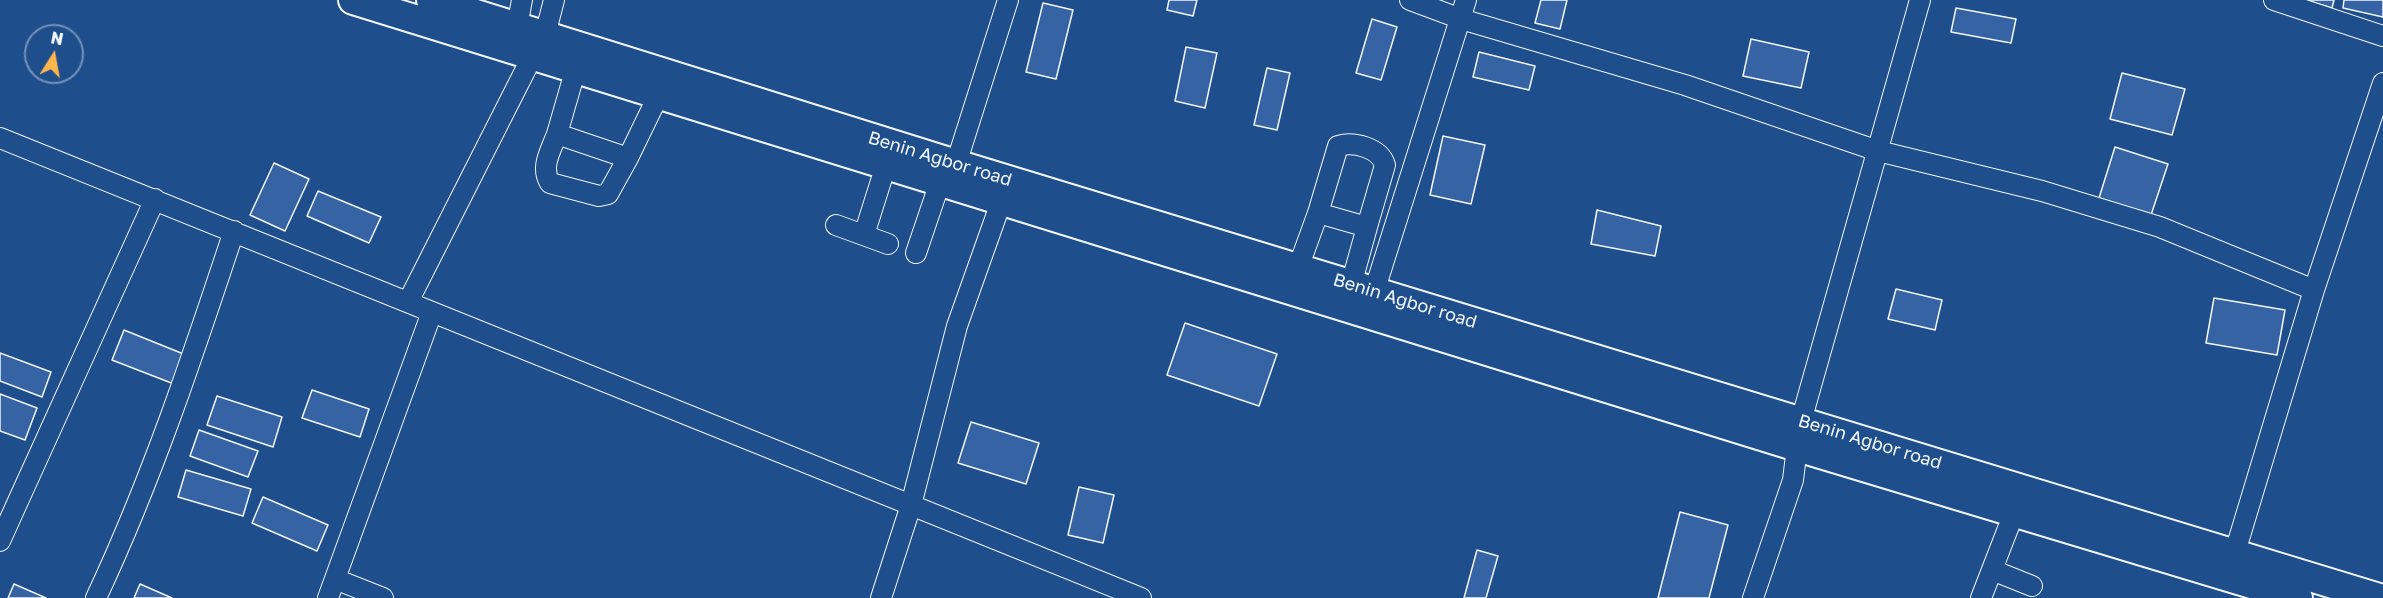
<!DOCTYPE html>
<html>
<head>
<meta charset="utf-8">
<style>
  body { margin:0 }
  #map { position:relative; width:2383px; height:598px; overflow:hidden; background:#1f4e8c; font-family:"Golos Text",sans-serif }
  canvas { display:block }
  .north { position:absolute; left:24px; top:24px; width:60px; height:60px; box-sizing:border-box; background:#1f4e8c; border:2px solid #7391ba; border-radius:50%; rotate:11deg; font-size:16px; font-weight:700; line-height:24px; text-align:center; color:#f2f6ff }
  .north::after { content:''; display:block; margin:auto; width:21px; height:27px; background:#ffb74d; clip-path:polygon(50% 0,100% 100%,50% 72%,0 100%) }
</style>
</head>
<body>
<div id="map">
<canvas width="2383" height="598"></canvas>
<div class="north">N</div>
</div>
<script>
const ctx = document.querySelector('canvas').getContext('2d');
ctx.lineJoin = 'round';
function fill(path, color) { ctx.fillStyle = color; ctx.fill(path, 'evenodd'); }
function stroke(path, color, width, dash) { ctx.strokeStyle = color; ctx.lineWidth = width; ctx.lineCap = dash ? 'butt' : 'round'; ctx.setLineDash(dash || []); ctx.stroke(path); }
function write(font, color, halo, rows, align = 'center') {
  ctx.font = font + ' "Golos Text",sans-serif'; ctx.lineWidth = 4.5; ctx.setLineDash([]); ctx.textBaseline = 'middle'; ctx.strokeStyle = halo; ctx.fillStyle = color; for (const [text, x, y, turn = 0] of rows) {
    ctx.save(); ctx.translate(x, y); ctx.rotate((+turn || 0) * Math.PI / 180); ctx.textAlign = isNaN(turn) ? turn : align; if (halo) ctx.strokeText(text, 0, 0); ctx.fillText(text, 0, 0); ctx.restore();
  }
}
const building = new Path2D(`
  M1169 0H1197L1193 16 1167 10Z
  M1541 0H1567L1560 29 1535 23Z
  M2306 0H2334L2332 8Z
  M2344 0H2383V17L2343 8Z
  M1043 3 1073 10 1056 79 1026 72Z
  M1956 8 2016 19 2011 43 1951 32Z
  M1372 19 1397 27 1381 80 1356 73Z
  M1751 39 1809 52 1801 88 1743 76Z
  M1186 47 1217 53 1205 108 1175 101Z
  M1479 52 1535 66 1529 90 1473 77Z
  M1267 68 1290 73 1277 130 1254 125Z
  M2122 73 2185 89 2172 135 2110 119Z
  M1443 136 1485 145 1471 204 1430 195Z
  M2115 147 2168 164 2151 215 2099 198Z
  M274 163 309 179 285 231 250 215Z
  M318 191 381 217 369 243 307 216Z
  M1597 210 1661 226 1655 256 1591 244Z
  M1896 289 1942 300 1935 330 1888 319Z
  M2214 298 2285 310 2277 355 2206 343Z
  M1185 323 1277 354 1259 406 1167 375Z
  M124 330 186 355 174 384 112 360Z
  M0 353 51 372 42 397 0 381Z
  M312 390 369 409 360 437 302 418Z
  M0 394 37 408 25 440 0 431Z
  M217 396 282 417 273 447 207 425Z
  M971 422 1039 443 1026 484 958 463Z
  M199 430 258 451 248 477 190 456Z
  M186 470 251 489 243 516 178 497Z
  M1079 487 1114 495 1103 543 1068 535Z
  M263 497 328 525 317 551 252 523Z
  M1680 512 1728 525 1709 598H1658Z
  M1477 550 1498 556 1486 598H1464Z
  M14 584 46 598H8Z
  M140 584 172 598H134Z`);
fill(building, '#3563a3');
stroke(building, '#f2f6ff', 1.5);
const minor = new Path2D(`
  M1410 0 1461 19 1685 85 1878 151 2042 191 2160 227 2314 290
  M2274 0 2383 36
  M517 27 522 0
  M545 35 554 0
  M576 68 557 134 628 158 659 94
  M557 134C551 150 540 167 550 183L599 196 608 194 628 158
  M0 138 432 312 328 598
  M956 164 1008 0
  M1318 213 1338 146C1354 141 1380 148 1385 165L1367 227
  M836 225 888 244
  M864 235 886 165
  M916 253 940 182
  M1298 268 1318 213 1367 227 1351 285
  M1374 292 1466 0
  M408 302 533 55
  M432 312 911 505 957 326 1005 191
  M1801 421 1920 0
  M0 541 155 199
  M2235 552 2314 290 2383 83
  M1992 570 2032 586
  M335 579 383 598
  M96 598C152 479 193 355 234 231
  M881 598 911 505 1141 598
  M1753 598 1793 480 1797 447
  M1981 598 2014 513`);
const highway = new Path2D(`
  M353 0 1797 447 2298 598
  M431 0 956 164 2379 598`);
stroke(minor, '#f2f6ff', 22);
stroke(highway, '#f2f6ff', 32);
stroke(minor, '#1f4e8c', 20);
stroke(highway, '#1f4e8c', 28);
write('18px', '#f2f6ff', '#1f4e8c', [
  ["Benin Agbor road",940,159,17],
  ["Benin Agbor road",1405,301,17],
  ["Benin Agbor road",1870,442,17]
]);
</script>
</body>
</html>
